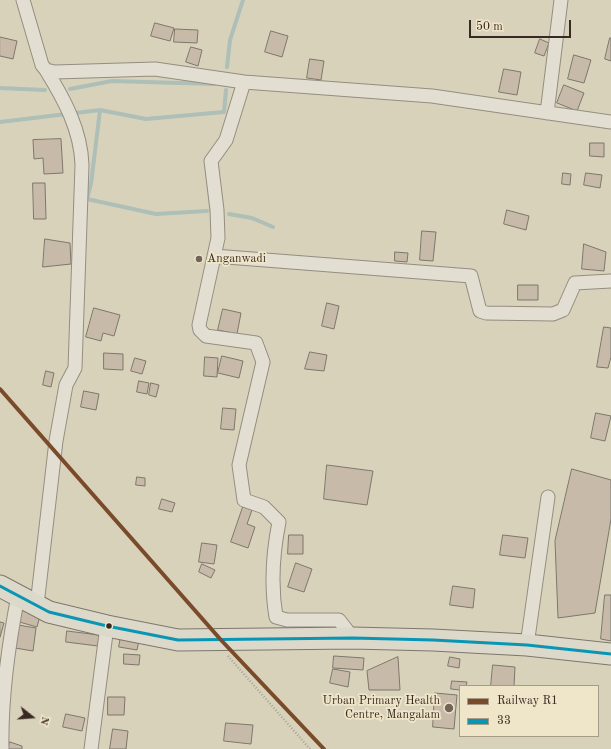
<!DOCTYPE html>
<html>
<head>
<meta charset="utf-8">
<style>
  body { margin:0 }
  #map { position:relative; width:611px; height:749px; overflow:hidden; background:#d9d2bb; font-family:"Old Standard TT",serif }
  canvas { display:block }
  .legend { position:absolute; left:459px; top:685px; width:140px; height:52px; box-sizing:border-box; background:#efe6ca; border:1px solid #a79a87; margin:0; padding:5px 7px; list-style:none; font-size:12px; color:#3a2922 }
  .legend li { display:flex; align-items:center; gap:8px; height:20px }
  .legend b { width:20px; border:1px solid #a79a87 }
  .north { position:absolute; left:12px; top:697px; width:40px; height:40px; -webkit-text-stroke:3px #efe6ca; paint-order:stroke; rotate:107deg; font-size:11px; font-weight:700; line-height:16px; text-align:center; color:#3a2922 }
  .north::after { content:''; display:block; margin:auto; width:14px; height:18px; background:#3a2922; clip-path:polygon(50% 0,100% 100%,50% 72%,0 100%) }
  .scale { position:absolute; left:469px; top:20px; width:102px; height:18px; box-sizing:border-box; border:2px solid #3a2922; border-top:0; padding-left:5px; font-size:12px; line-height:14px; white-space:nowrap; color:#3a2922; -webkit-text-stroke:3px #efe6ca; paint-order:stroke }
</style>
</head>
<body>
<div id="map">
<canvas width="611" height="749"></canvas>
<ul class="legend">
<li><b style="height:5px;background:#7a4b2a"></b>Railway R1</li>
<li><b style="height:5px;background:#0996b4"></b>33</li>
</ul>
<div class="north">N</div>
<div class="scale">50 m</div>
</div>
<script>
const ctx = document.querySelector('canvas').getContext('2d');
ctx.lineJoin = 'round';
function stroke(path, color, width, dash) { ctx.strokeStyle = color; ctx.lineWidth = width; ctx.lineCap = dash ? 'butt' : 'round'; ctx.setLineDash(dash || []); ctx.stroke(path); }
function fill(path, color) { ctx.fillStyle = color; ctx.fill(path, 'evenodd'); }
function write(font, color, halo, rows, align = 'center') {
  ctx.font = font + ' "Old Standard TT",serif'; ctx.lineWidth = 3.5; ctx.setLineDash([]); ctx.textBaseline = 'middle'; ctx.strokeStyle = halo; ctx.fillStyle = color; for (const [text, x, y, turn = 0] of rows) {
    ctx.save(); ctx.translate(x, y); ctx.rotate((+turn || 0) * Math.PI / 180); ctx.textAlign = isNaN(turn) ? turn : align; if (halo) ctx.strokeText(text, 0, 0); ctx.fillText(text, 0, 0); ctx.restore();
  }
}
stroke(new Path2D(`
  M227 67 230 40 243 0
  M0 88 45 90
  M70 89 112 81 214 84
  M100 110 91 184 87 199 156 214 207 211
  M0 122 100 110 146 119 224 112 226 90
  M229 214 252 218 273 227`), '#adbfb7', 4);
const building = new Path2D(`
  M155 23 174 28 170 41 151 36Z
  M175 29 198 30 197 43 174 42Z
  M271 31 288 36 282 57 265 52Z
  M0 37 17 41 13 59 0 56Z
  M610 38H611V61L605 59Z
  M540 39 549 43 544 56 535 53Z
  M191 47 202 50 198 66 186 62Z
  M574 55 591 60 584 83 568 79Z
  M310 59 324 61 321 80 307 78Z
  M504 69 521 72 517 95 499 92Z
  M564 85 584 93 577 111 557 103Z
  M61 139 63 173 44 174 43 158 34 159 33 140Z
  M590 143H604V157L590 156Z
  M563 173 571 174 570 185 562 184Z
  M586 173 602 175 600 188 584 185Z
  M33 183H45L46 219H34Z
  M507 210 529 216 526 230 504 224Z
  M422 231 436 232 433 261 420 260Z
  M45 239 70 243 71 264 43 267Z
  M584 244 606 252 604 271 582 269Z
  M395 252 408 253 407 262 395 261Z
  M198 255 202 256 201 263 196 261Z
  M518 285H538V300H518Z
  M327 303 339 306 334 329 322 326Z
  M94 308 120 315 114 336 103 333 101 341 86 337Z
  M223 309 241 313 237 334 218 330Z
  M604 327 611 328V357L608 368 597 367Z
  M310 352 327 355 324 371 305 369Z
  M104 353 123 354V370L104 369Z
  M222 356 243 361 239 378 218 373Z
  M205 357 218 358 217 377 204 376Z
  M135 358 146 361 142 374 131 371Z
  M46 371 54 373 51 387 43 385Z
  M139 381 149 383 147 394 137 392Z
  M151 383 159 385 156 397 149 395Z
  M84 391 99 394 96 410 81 407Z
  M223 408 236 409 234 430 221 429Z
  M596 413 611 416 605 441 591 438Z
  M327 465 373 471 367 505 324 499Z
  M572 469 611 480V519L595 613 558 618 555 541Z
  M137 477 145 478V486L136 485Z
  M162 499 175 503 172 512 159 509Z
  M243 507 252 510 247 524 255 527 248 548 231 542Z
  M289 535H303V554H288Z
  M503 535 528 538 525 558 500 555Z
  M202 543 217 545 214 564 199 562Z
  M296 563 312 569 304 592 288 587Z
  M202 564 215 570 211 578 199 572Z
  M453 586 475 589 473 608 450 605Z
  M605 595H611V641L601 639Z
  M21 606 41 612 37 627 16 621Z
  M0 622 4 623 0 637Z
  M18 625 36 628 33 651 15 648Z
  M67 631 99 635 98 646 66 642Z
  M121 636 139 640 137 650 119 647Z
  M124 654 140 655 139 665 124 664Z
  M334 656 364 658 363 670 333 668Z
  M398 657 400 690H369L367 671Z
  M450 657 460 659 459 668 448 666Z
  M493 665 515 667 514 686H491Z
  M333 669 350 672 348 687 330 683Z
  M452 681 467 682 466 686H460V690L451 689Z
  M435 693 457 695 454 729 433 727Z
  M108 697H125L124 715H108Z
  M66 714 85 718 82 731 63 727Z
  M226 723 253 725 251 744 224 741Z
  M113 729 128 731 126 749H110Z
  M10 742 22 746V749H8Z`);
fill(building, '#c7baa9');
stroke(building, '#7d776b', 1);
const minor = new Path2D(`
  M23 0 42 65 46 70 55 72 155 69 244 82 432 96 611 122
  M244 82 226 140 211 161 217 210 218 238 199 325 200 330 206 336 256 343 263 362 239 465 244 500 264 507 279 522C273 552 271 587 276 617L287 620H339L353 638
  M547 113 561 0
  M214 256 471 276 480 311 486 313 553 314 563 310 575 283 611 281
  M37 605 56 441 66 385 75 368 82 165C81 130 64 99 46 70
  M527 645 548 497
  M2 749C1 698 8 647 18 596
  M91 749 107 626`);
const primary = new Path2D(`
  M0 586 49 612 107 626 178 640 353 638 433 640 527 645 611 654`);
stroke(minor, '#948d80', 15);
stroke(primary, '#7d776b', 23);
stroke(new Path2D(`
  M228 656 310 749`), '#a6a197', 2.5, [1, 2]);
stroke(minor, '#e2ded2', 13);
stroke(primary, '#dcd8ca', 21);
stroke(new Path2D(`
  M0 586 49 612 107 626 178 640 353 638 433 640 527 645 611 654`), '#0996b4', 3);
stroke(new Path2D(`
  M0 389 221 640 324 749`), '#7a4b2a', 4);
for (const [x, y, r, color] of [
  [199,259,4,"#726458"],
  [109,626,3.5,"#3a2922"],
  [449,708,5,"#726458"]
]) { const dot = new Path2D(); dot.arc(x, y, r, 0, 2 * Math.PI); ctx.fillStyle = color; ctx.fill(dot); stroke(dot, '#efe6ca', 1.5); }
write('12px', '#3a2922', '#efe6ca', [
  ["Anganwadi",207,259],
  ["Urban Primary Health",440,701,"right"],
  ["Centre, Mangalam",440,715,"right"]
], 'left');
</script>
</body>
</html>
